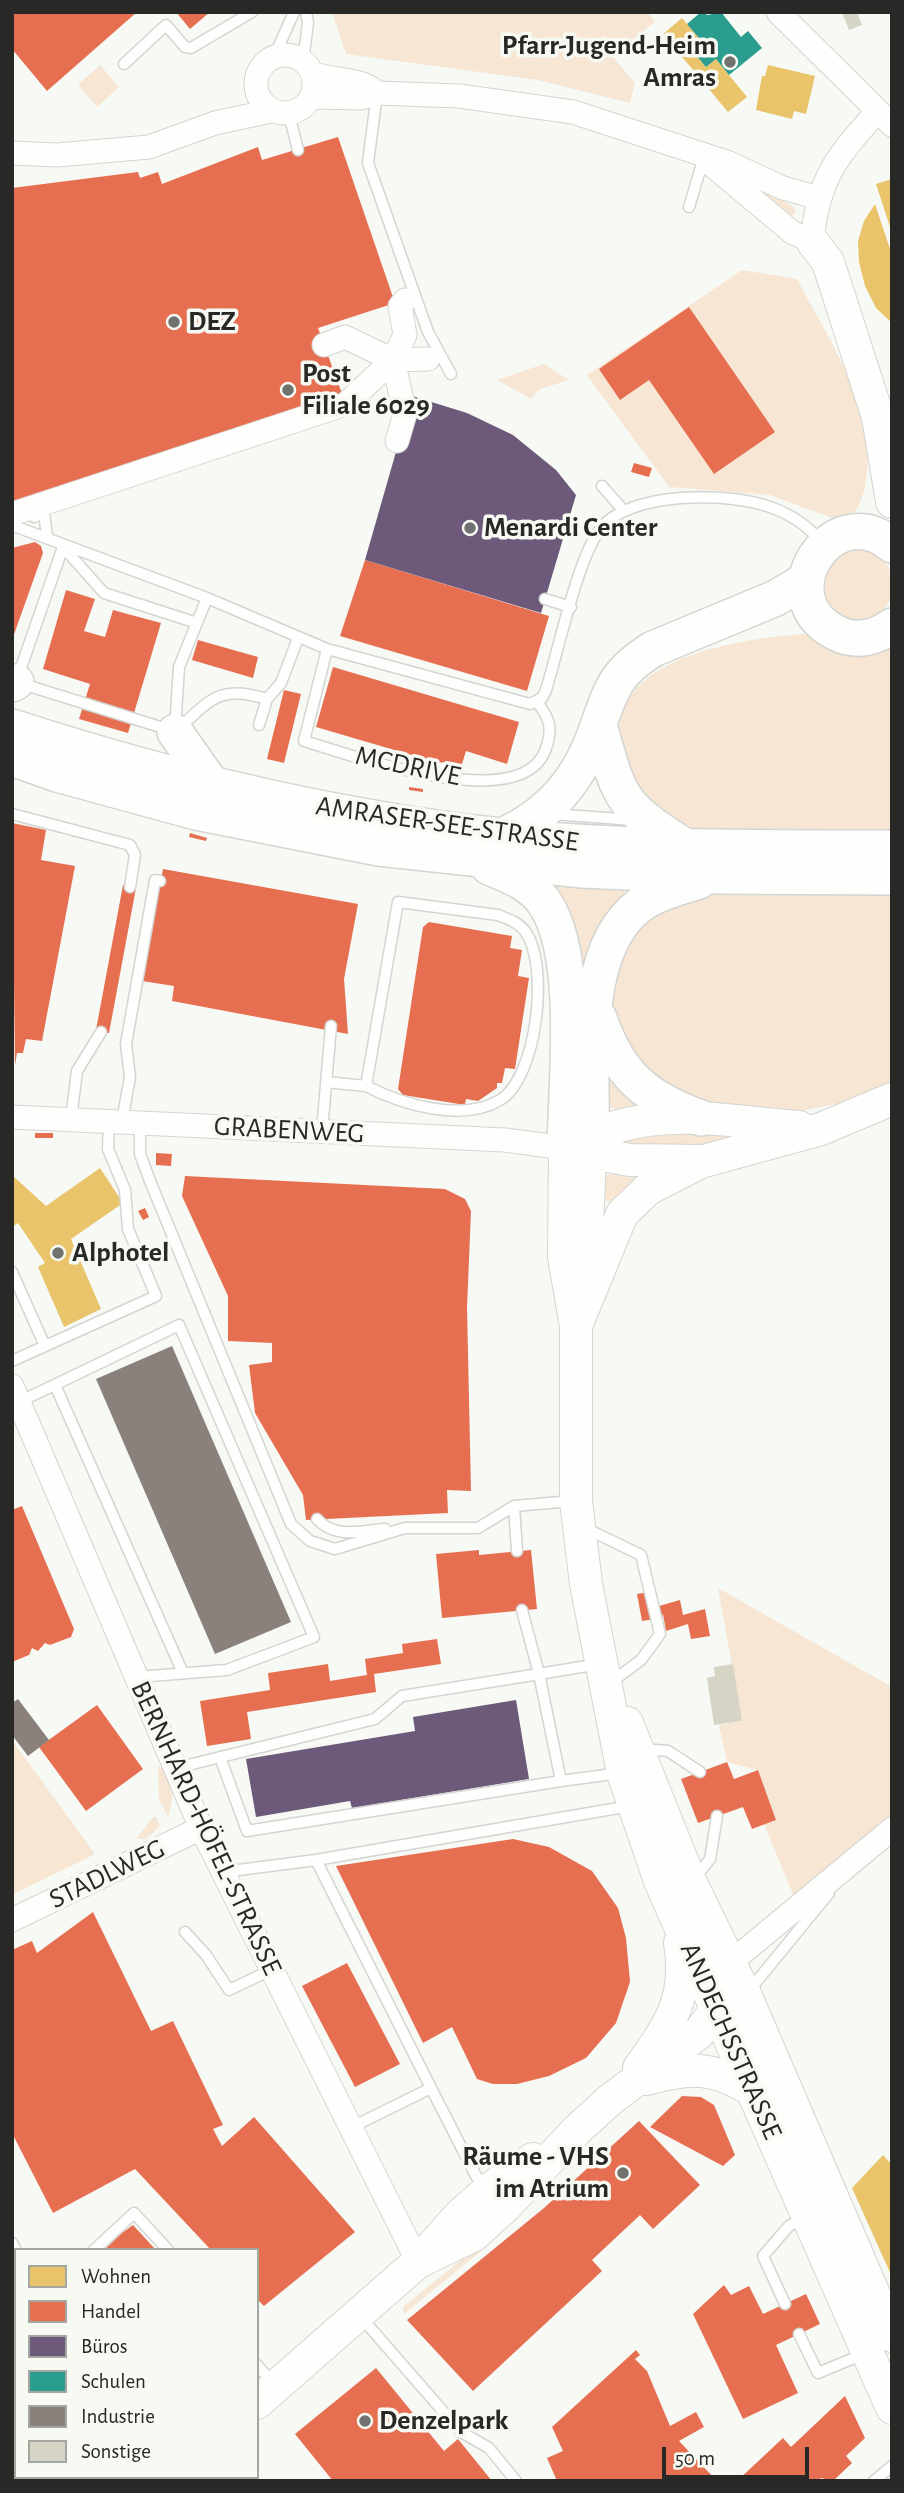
<!DOCTYPE html>
<html>
<head>
<meta charset="utf-8">
<style>
  body { margin:0 }
  #map { position:relative; width:904px; height:2493px; overflow:hidden; background:#f6f9f4; font-family:"Alegreya Sans",sans-serif }
  canvas { display:block }
  .frame { position:absolute; inset:0; border:14px solid #282927; pointer-events:none }
  .legend { position:absolute; left:14px; top:2248px; width:245px; height:231px; box-sizing:border-box; background:#f6faf3; border:2px solid #a4a6a1; margin:0; padding:9px 12px; list-style:none; font-size:21px; color:#282927 }
  .legend li { display:flex; align-items:center; gap:14px; height:35px }
  .legend b { width:35px; border:2px solid #a4a6a1 }
  .scale { position:absolute; left:662px; top:2447px; width:147px; height:32px; box-sizing:border-box; border:4px solid #282927; border-top:0; padding-left:9px; font-size:21px; line-height:24px; white-space:nowrap; color:#282927; -webkit-text-stroke:5px #f6faf3; paint-order:stroke }
</style>
</head>
<body>
<div id="map">
<canvas width="904" height="2493"></canvas>
<div class="frame"></div>
<ul class="legend">
<li><b style="height:19px;background:#e9c46a"></b>Wohnen</li>
<li><b style="height:19px;background:#e76f51"></b>Handel</li>
<li><b style="height:19px;background:#6d597a"></b>Büros</li>
<li><b style="height:19px;background:#2a9d8f"></b>Schulen</li>
<li><b style="height:19px;background:#8a817c"></b>Industrie</li>
<li><b style="height:19px;background:#d6d5c5"></b>Sonstige</li>
</ul>
<div class="scale">50 m</div>
</div>
<script>
const ctx = document.querySelector('canvas').getContext('2d');
ctx.lineJoin = 'round';
function fill(path, color) { ctx.fillStyle = color; ctx.fill(path, 'evenodd'); }
function stroke(path, color, width, dash) { ctx.strokeStyle = color; ctx.lineWidth = width; ctx.lineCap = dash ? 'butt' : 'round'; ctx.setLineDash(dash || []); ctx.stroke(path); }
function write(font, color, halo, rows, align = 'center') {
  ctx.font = font + ' "Alegreya Sans",sans-serif'; ctx.lineWidth = 7; ctx.setLineDash([]); ctx.textBaseline = 'middle'; ctx.strokeStyle = halo; ctx.fillStyle = color; for (const [text, x, y, turn = 0] of rows) {
    ctx.save(); ctx.translate(x, y); ctx.rotate((+turn || 0) * Math.PI / 180); ctx.textAlign = isNaN(turn) ? turn : align; if (halo) ctx.strokeText(text, 0, 0); ctx.fillText(text, 0, 0); ctx.restore();
  }
}
fill(new Path2D(`
  M332 12H648L655 22 612 56 635 83 630 103 538 80 346 54Z
  M100 65 119 87 97 107 78 85Z
  M758 184 795 208V214L790 216 753 193Z
  M742 270 797 279C830 342 880 412 865 487 861 501 857 515 843 522L770 495 669 487 587 375Z
  M544 364 569 380 540 389 531 399 497 380Z
  M823 585a35 35 0 1 1 70 0a35 35 0 1 1-70 0Z
  M804 634C843 655 848 658 892 648V833C847 833 702 843 670 825 643 810 636 789 626 762 587 661 736 639 804 634Z
  M556 885 624 891 628 896 584 1078 551 887Z
  M892 891V1085L855 1100 796 1112 707 1106 643 1077 605 1005 633 924 699 892Z
  M604 1069 642 1110 607 1108Z
  M667 1131 735 1136C702 1151 658 1151 622 1147V1134Z
  M646 1172 617 1204 603 1200 606 1175Z
  M718 1588 892 1687V1816L794 1897 764 1824 776 1820 758 1770 727 1762 719 1725 742 1721Z
  M12 1740 95 1854 12 1895Z
  M158 1765C175 1777 174 1799 168 1817L159 1799Z
  M153 1817H156L160 1826 146 1839H136Z
  M477 2247 481 2251 404 2314 403 2307Z`), '#f7e6d4');
fill(new Path2D(`
  M682 18 699 38 689 47 706 67 716 59 747 97 728 112 663 34Z
  M768 65 815 76 806 114 794 111 792 119 756 110 762 76H765Z
  M892 179V230H891L876 184Z
  M875 204 892 255V323L876 308 865 286 859 262 858 241 864 221Z
  M100 1168 123 1203 71 1239 101 1309 64 1327 38 1267 45 1263 18 1223 12 1227V1175L46 1206Z
  M883 2155 892 2165V2277L852 2188Z`), '#e9c46a');
fill(new Path2D(`
  M12 12H137L47 91 12 49Z
  M176 12H210L190 29Z
  M338 137 395 303 318 328 344 399 12 506V188L138 172 140 178 158 172 162 184 258 147 262 160Z
  M689 307 775 432 714 474 649 380 620 400 599 369Z
  M634 463 652 468 649 477 631 472Z
  M35 542 41 546 43 553 12 640V548Z
  M365 560 549 616 527 691 340 636Z
  M66 590 95 599 84 631 105 637 113 610 161 623 128 733 79 719 90 684 43 669Z
  M198 640 258 657 253 678 192 660Z
  M333 667 519 722 507 764 466 751 462 764 435 762 316 727Z
  M284 690 301 694 284 763 267 759Z
  M409 787 423 789V792L409 790Z
  M12 823 46 830 41 860 75 866 42 1041 26 1039 23 1053H17L15 1065Z
  M190 833 207 838 206 841 189 837Z
  M163 869 358 904 344 979 348 1034 172 1001 174 986 142 981Z
  M123 885 136 888 109 1033 96 1030Z
  M429 922 512 936 510 948 522 950 518 976 529 978 515 1069 505 1068 502 1083H497V1088L478 1101 466 1099 465 1105 403 1095 398 1089 423 927Z
  M35 1133H53V1138H35Z
  M156 1153 172 1154 171 1166 156 1165Z
  M185 1176 445 1189 465 1199 471 1211 467 1307 471 1491 447 1490 448 1513 306 1520 303 1495 255 1413 249 1365 272 1362V1343L228 1341V1296L182 1196Z
  M145 1208 149 1217 143 1220 138 1211Z
  M22 1506 74 1629 71 1637 50 1645 45 1643 38 1651 32 1648 29 1655 12 1662V1510Z
  M479 1550V1555L531 1550 537 1609 442 1618 436 1554Z
  M656 1591 659 1606 680 1600 683 1615 705 1609 710 1636 691 1639 688 1624 666 1631 663 1614 661 1618 642 1621 637 1594Z
  M437 1639 441 1664 374 1674 376 1692 247 1712 251 1739 207 1746 200 1701 270 1690 268 1673 328 1664 330 1681 367 1675 365 1659 403 1653 402 1644Z
  M97 1705 143 1769 86 1811 39 1747Z
  M727 1762 734 1779 758 1770 776 1820 752 1829 743 1807 698 1823 681 1779Z
  M513 1839 549 1847 592 1871 618 1908 626 1938 630 1982 616 2023 586 2058 549 2076 517 2084H493L477 2079 452 2027 423 2043 336 1866Z
  M93 1912 151 2031 173 2021 223 2125 213 2129 222 2146 254 2117 355 2232 264 2306 257 2299V2250H211L135 2169 53 2213 12 2133V1950L32 1941 37 1953Z
  M347 1963 400 2064 355 2087 302 1986Z
  M682 2096 701 2097 714 2105 735 2155 723 2166 650 2127Z
  M639 2121 700 2185 653 2229 640 2215 592 2260 602 2271 473 2391 407 2320 544 2208Z
  M133 2225 156 2250H104L122 2233Z
  M724 2285 731 2295 749 2286 763 2314 806 2294 820 2324 776 2345 798 2393 743 2419 693 2314Z
  M636 2350 640 2355 635 2359 647 2371 670 2426 696 2412 704 2427 679 2441 717 2481H557L547 2458 563 2451 552 2427Z
  M376 2368 444 2451 458 2439 492 2481H333L295 2434Z
  M12 2391 16 2394V2476L12 2481Z
  M845 2396 865 2438 846 2456 852 2463 833 2481 821 2478 818 2481H737L783 2438 791 2447Z`), '#e76f51');
fill(new Path2D(`
  M412 396 467 413 513 435 556 470 576 495 541 613 365 560Z
  M516 1700 529 1779 352 1808 350 1801 256 1817 246 1759 415 1731 413 1717Z`), '#6d597a');
fill(new Path2D(`
  M701 12 708 15 721 12 741 37 748 31 762 48 729 75 716 59 706 67 689 47 699 38 687 24Z`), '#2a9d8f');
fill(new Path2D(`
  M172 1346 291 1622 215 1654 96 1379Z
  M18 1699 49 1740 28 1756 12 1735V1703Z`), '#8a817c');
fill(new Path2D(`
  M842 12H857L862 25 849 30Z
  M733 1664 742 1721 714 1725 707 1678 715 1676 714 1667Z`), '#d6d5c5');
const lane = new Path2D(`
  M274 57 294 12
  M303 61 308 23 306 12
  M124 64 166 25 185 47 191 48 252 12
  M377 93 368 163 428 332 451 374
  M289 114 298 150
  M689 207 704 157
  M602 486 624 511
  M34 517 44 513 47 536
  M14 526 207 598 327 649 530 704 542 698 546 690C558 652 578 556 601 528 631 491 729 492 770 507 790 514 809 526 821 543
  M63 547 16 682 170 730
  M63 547 104 593 197 623
  M545 599 571 607
  M327 649 304 741C351 755 519 816 545 751 553 730 551 720 537 702
  M259 725 267 699
  M175 729 179 667 207 598
  M178 729C212 698 220 685 267 699L281 683 298 638
  M12 814 130 845 135 855 130 887
  M552 814 634 820
  M326 1082 366 1086 398 902 498 915C508 919 518 922 525 931 550 965 537 1078 500 1100 462 1123 401 1104 366 1086
  M71 1119 77 1071 101 1032
  M122 1121 130 1077 126 1044 155 880 160 881
  M140 1122V1154L150 1181 291 1524 310 1541 335 1549 405 1528H478L514 1506 572 1501
  M322 1131 331 1026
  M12 1272 45 1346
  M12 1361 156 1296 128 1229 125 1190 108 1149 109 1121
  M55 1385 183 1673
  M19 1402 179 1325 314 1637 227 1670 137 1677
  M514 1506 517 1551
  M317 1519C335 1539 360 1531 385 1529
  M585 1528 641 1555 660 1634 641 1660 610 1683
  M522 1610 539 1674 599 1664
  M643 1749 668 1751 700 1772
  M176 1768 375 1719 402 1696 539 1674 561 1781 247 1831 220 1757
  M561 1781 620 1773
  M316 1860 431 2088 350 2128
  M223 1872 316 1860 630 1806
  M695 1878 710 1859 717 1816
  M185 1932 206 1955 229 1990 271 1970
  M748 1992 829 1893
  M431 2088 476 2176 487 2189
  M12 2243 16 2250
  M94 2250 134 2213 168 2250
  M785 2304 763 2256 789 2226 806 2218
  M360 2316 461 2432 489 2448 516 2481
  M799 2334 818 2373 866 2353
  M12 2354 16 2358
  M257 2365 274 2384
  M874 2481 892 2466`);
const street = new Path2D(`
  M778 12 892 125
  M256 84a29 29 0 1 1 58 0a29 29 0 1 1-58 0Z
  M312 73C332 81 356 78 372 89
  M312 97 361 98 377 93 459 96 573 112 729 163 783 188 819 198
  M12 153 57 155 149 147 215 123 271 111
  M708 162 793 233 812 241C818 179 836 157 877 112
  M324 345 345 337 393 360 428 359
  M388 371 405 335 400 306 405 300
  M12 514 346 404 393 360 405 414 397 441
  M12 1117 505 1140 565 1148
  M12 1386 201 1828 418 2262
  M12 1920 201 1828
  M730 1963 892 1829`);
const secondary = new Path2D(`
  M812 241 828 262 878 417 892 502
  M570 1146C648 1103 714 1120 799 1127
  M565 1148 564 1257 576 1326V1501L586 1584 623 1773 660 1881 892 2408
  M565 1148 630 1160 704 1161 821 1129 892 1099
  M585 1276 591 1134
  M576 1326 622 1214 648 1189 697 1164
  M627 1723 691 1883 745 1994 892 2336
  M639 2068C670 2025 689 1998 680 1943
  M647 2079C692 2066 713 2067 754 2091
  M418 2262 474 2235 505 2207 578 2129 611 2099 698 2034 718 2007 721 1990
  M257 2403 418 2262 459 2216 488 2190 533 2159
  M139 2481 144 2477
  M183 2481 187 2477`);
const primary = new Path2D(`
  M892 545C831 494 763 602 841 635 858 642 877 637 892 626
  M12 684 16 682
  M599 725C620 799 619 805 686 847
  M12 727C172 779 334 818 501 836 631 849 761 848 892 848
  M175 732 213 786
  M12 758 57 774 196 812 379 848 582 870 712 876 892 877
  M502 836C552 814 581 777 598 726 612 687 616 672 653 649L776 598 806 580
  M489 867C511 876 534 885 546 905 580 958 566 1084 565 1148
  M599 1018C618 1074 645 1098 701 1118
  M591 1134C593 1067 579 950 640 905 655 893 681 887 699 881`);
stroke(lane, '#d3d5d2', 13);
stroke(street, '#d3d5d2', 25);
stroke(secondary, '#d3d5d2', 34);
stroke(primary, '#d3d5d2', 38);
stroke(lane, '#fefefd', 10);
stroke(street, '#fefefd', 23);
stroke(secondary, '#fefefd', 32);
stroke(primary, '#fefefd', 35);
for (const [x, y, r, color] of [
  [730,62,7,"#70726f"],
  [174,322,7,"#70726f"],
  [288,390,7,"#70726f"],
  [470,528,7,"#70726f"],
  [58,1253,7,"#70726f"],
  [623,2173,7,"#70726f"],
  [365,2421,7,"#70726f"]
]) { const dot = new Path2D(); dot.arc(x, y, r, 0, 2 * Math.PI); ctx.fillStyle = color; ctx.fill(dot); stroke(dot, '#f6faf3', 2.5); }
write('bold 28px', '#282927', '#f6faf3', [
  ["Pfarr-Jugend-Heim",716,46,"right"],
  ["Amras",716,78,"right"],
  ["DEZ",188,322],
  ["Post",302,374],
  ["Filiale 6029",302,406],
  ["Menardi Center",484,528],
  ["Alphotel",72,1253],
  ["Räume - VHS",609,2157,"right"],
  ["im Atrium",609,2189,"right"],
  ["Denzelpark",379,2421]
], 'left');
write('28px', '#282927', '#f6faf3', [
  ["MCDRIVE",408,766,12],
  ["AMRASER-SEE-STRASSE",447,824,8],
  ["GRABENWEG",289,1130,3],
  ["BERNHARD-HÖFEL-STRASSE",206,1828,65],
  ["STADLWEG",107,1874,-26],
  ["ANDECHSSTRASSE",731,2041,66]
]);
</script>
</body>
</html>
